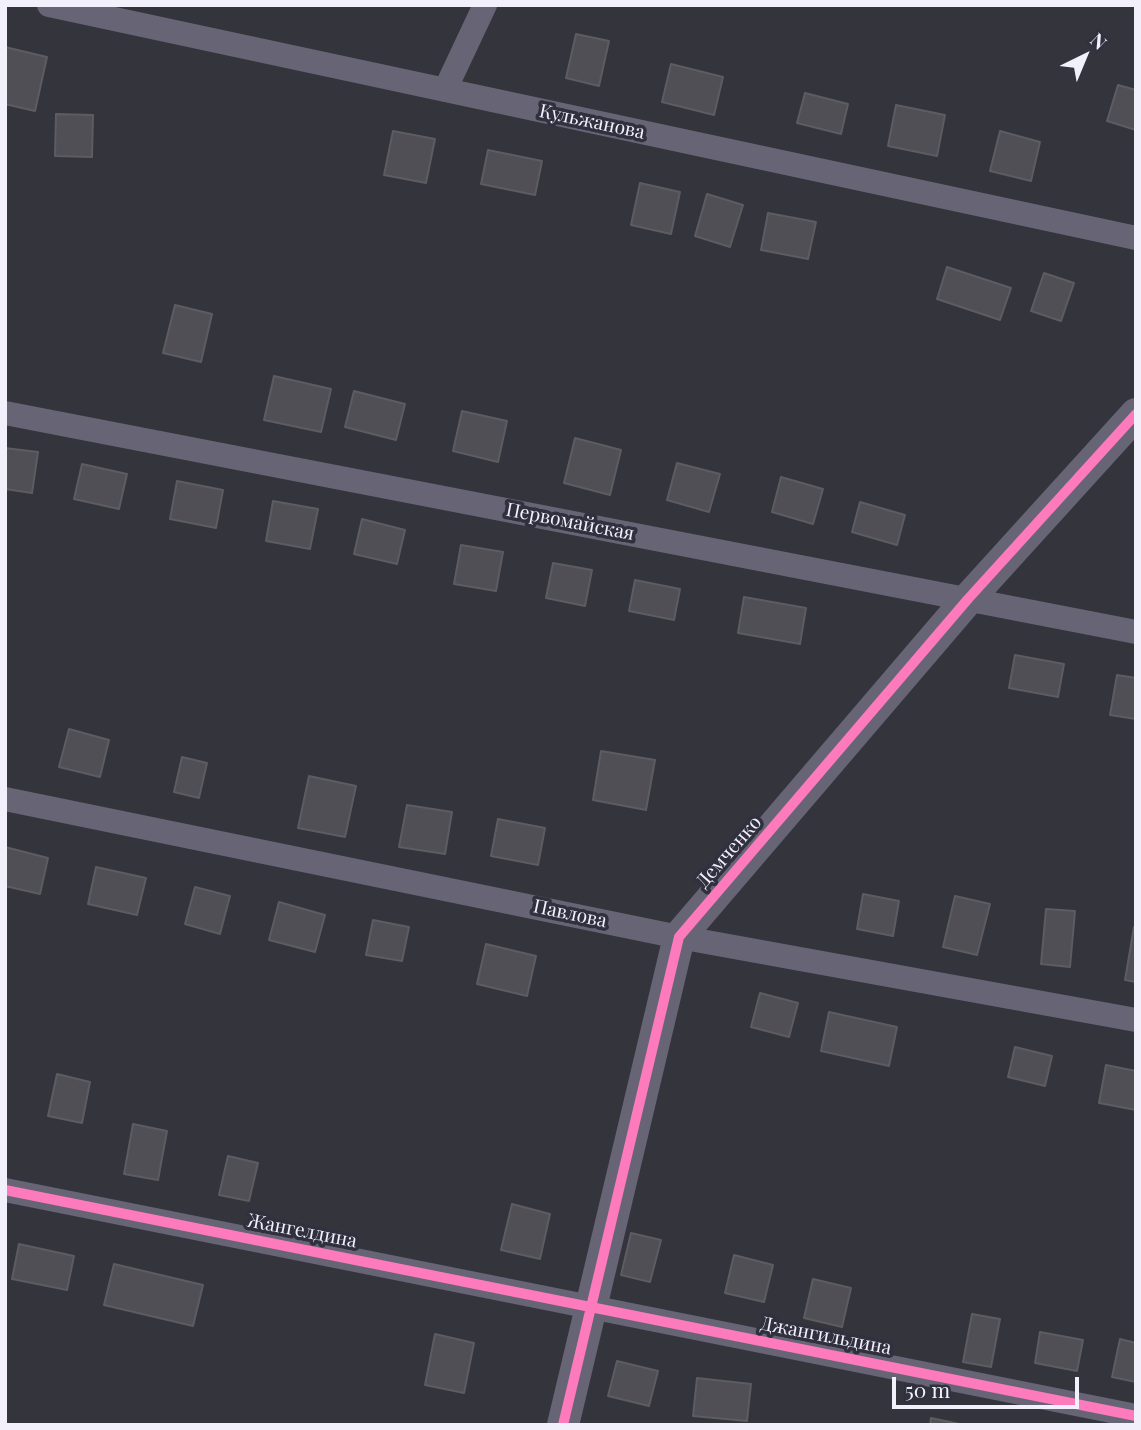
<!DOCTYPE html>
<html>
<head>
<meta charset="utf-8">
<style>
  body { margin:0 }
  #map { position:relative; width:1141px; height:1430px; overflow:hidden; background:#34343c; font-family:"Playfair Display",serif }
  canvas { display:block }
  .frame { position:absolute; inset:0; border:7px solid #f1f0fb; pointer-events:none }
  .north { position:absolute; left:1050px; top:21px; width:70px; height:70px; -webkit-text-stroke:5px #31303f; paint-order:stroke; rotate:43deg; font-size:19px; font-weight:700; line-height:28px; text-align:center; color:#f1f0fb }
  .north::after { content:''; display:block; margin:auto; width:24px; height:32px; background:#f1f0fb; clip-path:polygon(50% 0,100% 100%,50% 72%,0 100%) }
  .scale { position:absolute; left:892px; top:1377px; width:187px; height:32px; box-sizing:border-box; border:4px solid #f1f0fb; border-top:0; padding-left:9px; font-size:21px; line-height:24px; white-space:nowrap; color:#f1f0fb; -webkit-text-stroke:5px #31303f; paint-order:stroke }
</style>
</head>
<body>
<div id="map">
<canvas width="1141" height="1430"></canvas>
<div class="frame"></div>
<div class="north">N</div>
<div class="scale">50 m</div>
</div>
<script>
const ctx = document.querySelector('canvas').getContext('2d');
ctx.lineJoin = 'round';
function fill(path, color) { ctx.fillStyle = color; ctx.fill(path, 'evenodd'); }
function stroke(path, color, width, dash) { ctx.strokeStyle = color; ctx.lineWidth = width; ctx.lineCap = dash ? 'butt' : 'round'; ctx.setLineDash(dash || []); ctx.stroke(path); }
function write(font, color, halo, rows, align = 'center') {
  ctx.font = font + ' "Playfair Display",serif'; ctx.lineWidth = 7; ctx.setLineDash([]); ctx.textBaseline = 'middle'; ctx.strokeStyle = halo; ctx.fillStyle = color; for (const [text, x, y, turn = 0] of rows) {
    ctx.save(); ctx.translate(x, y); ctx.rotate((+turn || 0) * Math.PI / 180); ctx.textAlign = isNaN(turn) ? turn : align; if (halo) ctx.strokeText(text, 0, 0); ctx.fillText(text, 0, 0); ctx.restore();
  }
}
const building = new Path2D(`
  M576 34 609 41 599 86 566 78Z
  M5 47 47 57 35 111 5 104Z
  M671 64 723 77 714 115 662 102Z
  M1118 85 1136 90V130L1107 121Z
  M805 93 848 104 841 134 797 123Z
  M896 105 945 115 937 156 888 146Z
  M56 114 93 115 92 157 55 156Z
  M393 131 435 139 426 183 384 175Z
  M1000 131 1040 142 1031 181 990 171Z
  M488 150 542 161 535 195 481 184Z
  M640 183 680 192 671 234 631 225Z
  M707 194 743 205 730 247 695 236Z
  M768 213 816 222 808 259 761 250Z
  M947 267 1011 288 1000 320 937 299Z
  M1044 273 1074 283 1061 321 1031 311Z
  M175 305 212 314 201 362 163 353Z
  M274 376 331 389 321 432 264 420Z
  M354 391 405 404 396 440 345 427Z
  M462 411 507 421 498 462 453 451Z
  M575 438 621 450 610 495 564 483Z
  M5 448 38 452 32 493 5 489Z
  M677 463 720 474 709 512 667 500Z
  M82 464 127 474 119 509 74 499Z
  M781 477 823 489 813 524 772 512Z
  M177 481 223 490 216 528 170 519Z
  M273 501 318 509 310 549 266 541Z
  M860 502 905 515 897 545 852 532Z
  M362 519 405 530 397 564 354 554Z
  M461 545 503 552 496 591 454 584Z
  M553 563 592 570 585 606 546 598Z
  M635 580 680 589 674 620 629 611Z
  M744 597 806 608 800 644 738 633Z
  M1015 655 1064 664 1058 697 1009 688Z
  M1117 675 1136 678V719L1110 715Z
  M69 729 109 740 100 777 59 767Z
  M601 751 655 760 646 810 593 800Z
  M182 757 207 763 199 798 174 792Z
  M309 776 356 786 345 837 298 828Z
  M407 805 452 812 445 854 399 847Z
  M498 819 545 828 538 865 491 856Z
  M5 847 48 858 40 894 5 886Z
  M96 867 146 878 137 915 88 904Z
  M195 887 230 896 220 934 185 924Z
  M863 894 899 901 893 936 857 929Z
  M955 896 990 904 977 955 943 947Z
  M279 902 325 915 315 952 269 940Z
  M1046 909 1075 911 1070 967 1041 964Z
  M373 920 409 927 402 961 366 955Z
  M1134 927H1136V982L1125 980Z
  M486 944 536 956 527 996 477 984Z
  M760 993 798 1003 789 1037 751 1027Z
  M829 1012 897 1027 889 1066 821 1051Z
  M1015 1047 1052 1056 1045 1086 1008 1077Z
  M1106 1065 1136 1071V1110L1099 1103Z
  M57 1074 90 1082 82 1123 48 1116Z
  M133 1124 167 1131 158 1180 124 1174Z
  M228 1156 258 1163 249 1201 219 1195Z
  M512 1204 550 1214 540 1259 501 1250Z
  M631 1233 661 1240 650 1282 621 1275Z
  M19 1244 74 1256 67 1290 12 1279Z
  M734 1255 773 1265 764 1302 725 1293Z
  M114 1264 203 1285 193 1326 104 1305Z
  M813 1279 851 1288 842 1327 804 1318Z
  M972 1314 1000 1319 991 1367 963 1362Z
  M1040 1332 1083 1340 1077 1371 1035 1363Z
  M435 1334 474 1343 464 1393 425 1385Z
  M1120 1339 1136 1343V1382L1112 1377Z
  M617 1361 658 1371 649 1406 608 1396Z
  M697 1378 751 1384 747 1421 693 1416Z
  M931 1418 964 1425H930Z`);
fill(building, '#4f4f55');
stroke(building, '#5c5c62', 2);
stroke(new Path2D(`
  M49 5 1136 238
  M445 90 485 5
  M5 413 1136 632
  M5 799 679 937 1136 1020
  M5 1190 1136 1416`), '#676575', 24);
stroke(new Path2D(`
  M563 1425 679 937 968 599 1136 414`), '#676575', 32);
stroke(new Path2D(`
  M5 1190 1136 1416
  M563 1425 679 937 968 599 1136 414`), '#fd7abc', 10);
write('19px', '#f1f0fb', '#31303f', [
  ["Кульжанова",592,122,12],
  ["Первомайская",570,522,11],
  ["Демченко",729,852,-49],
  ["Павлова",570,914,12],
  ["Жангелдина",302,1231,11],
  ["Джангильдина",826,1336,11]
]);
</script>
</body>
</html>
